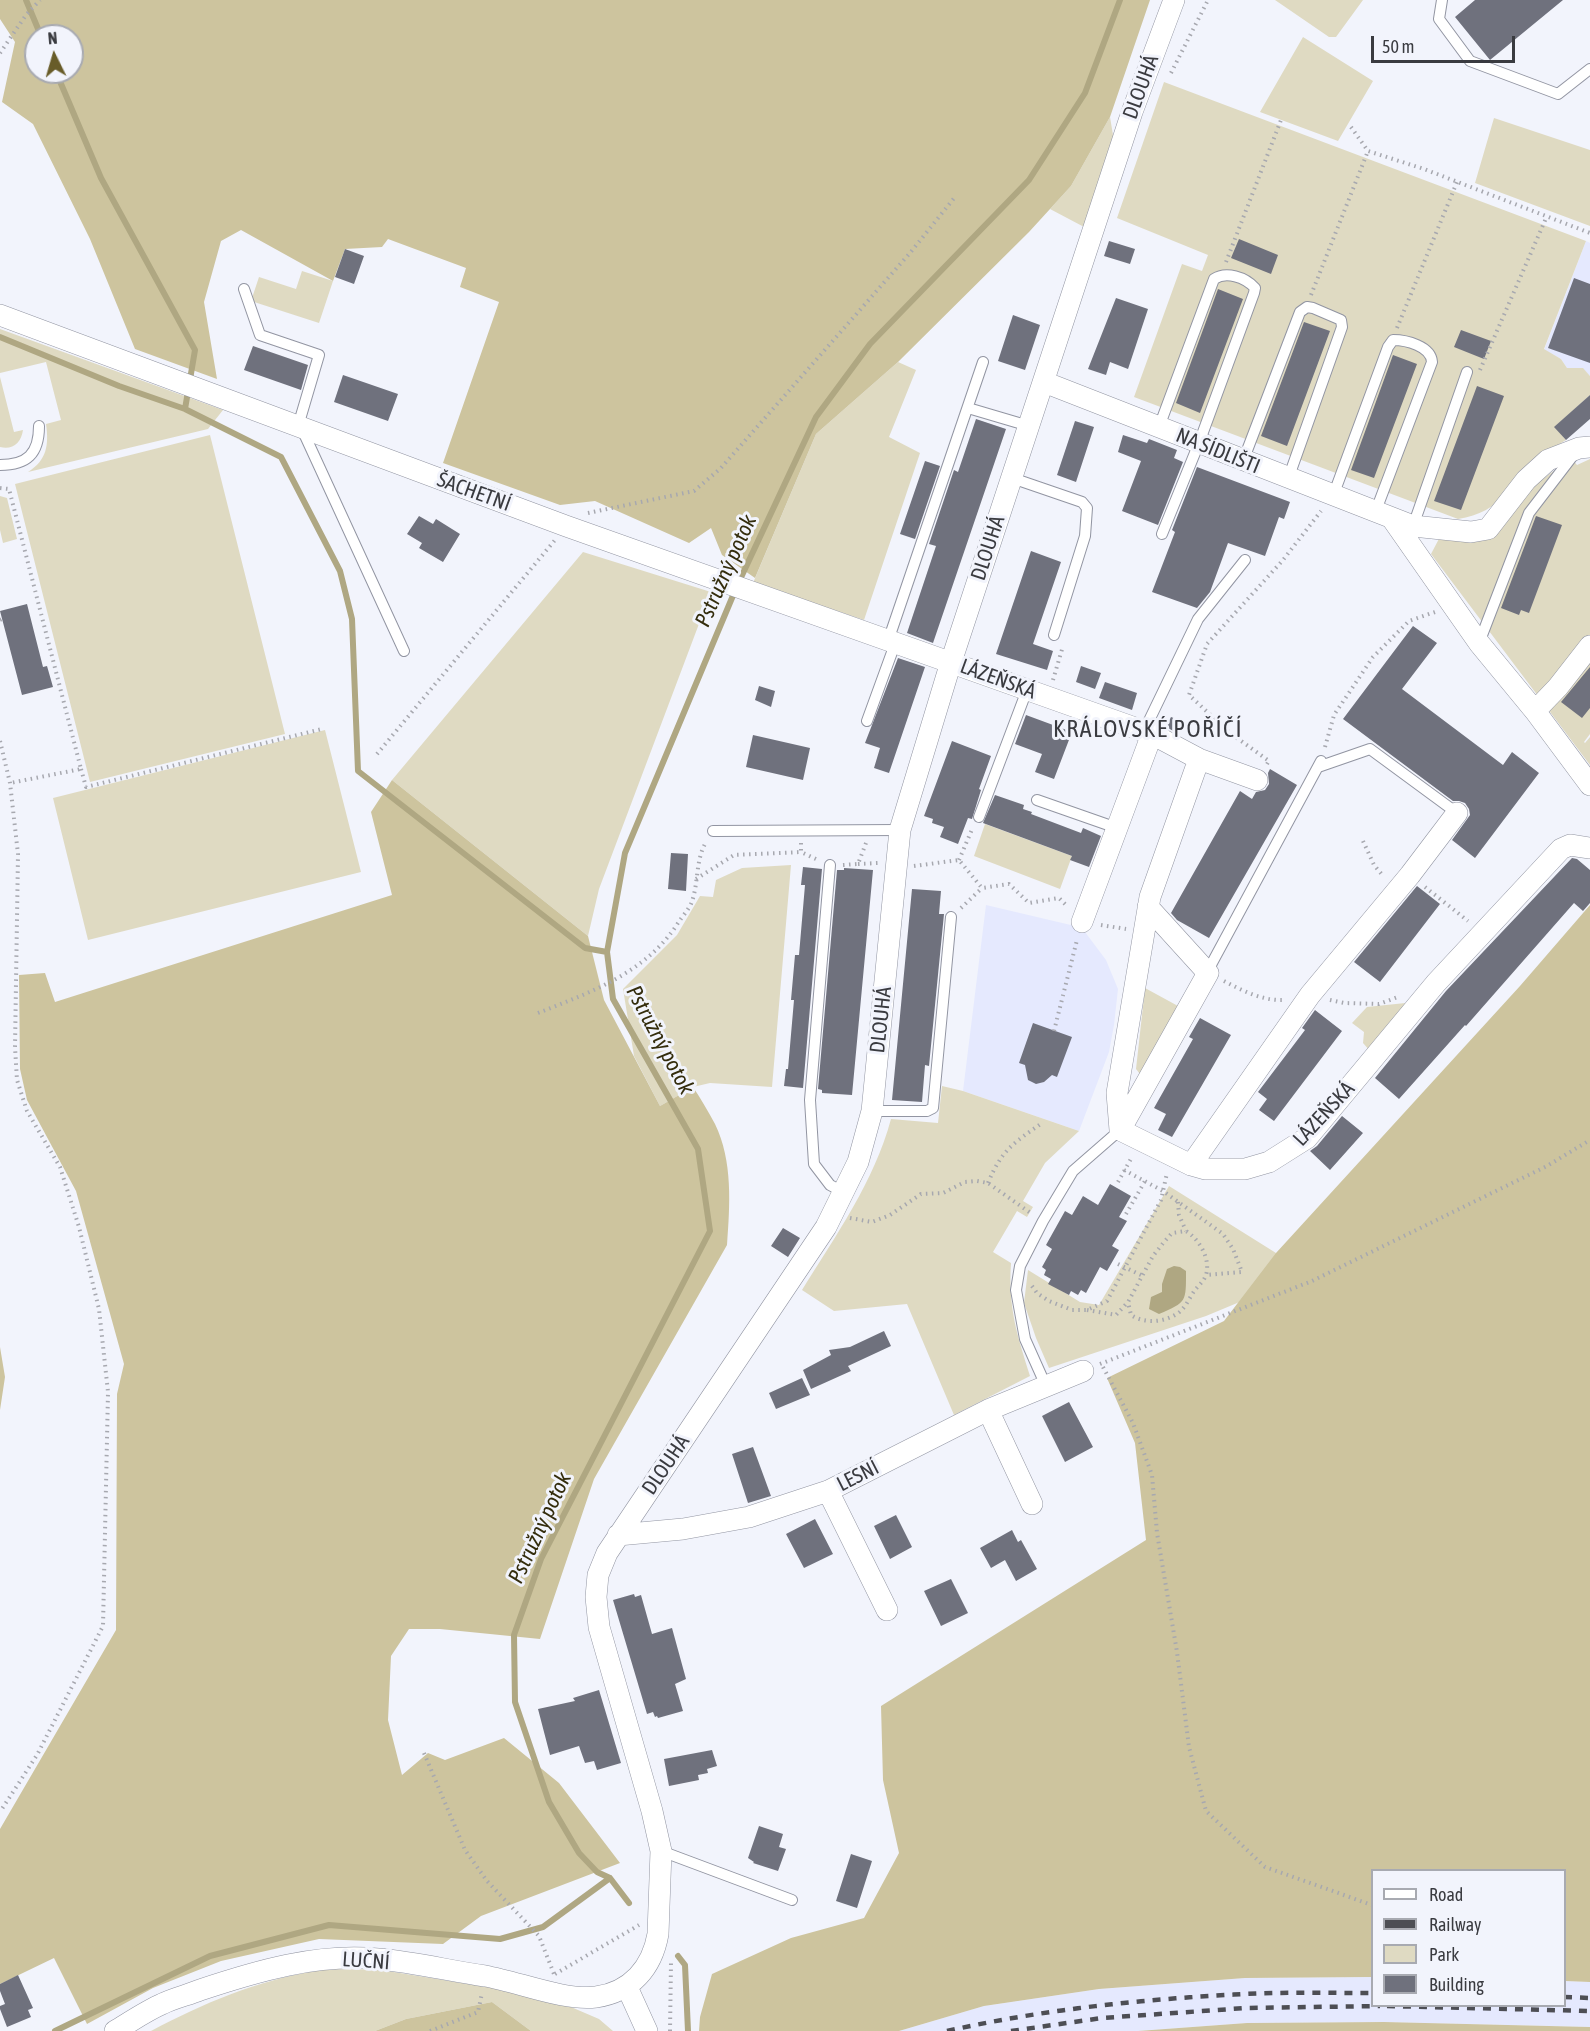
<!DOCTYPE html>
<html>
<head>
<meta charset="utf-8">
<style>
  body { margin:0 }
  #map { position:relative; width:1590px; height:2031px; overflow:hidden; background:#f2f4fc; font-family:"Asap Condensed",sans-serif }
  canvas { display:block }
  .legend { position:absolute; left:1371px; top:1869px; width:195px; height:138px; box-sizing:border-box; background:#f2f4fc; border:2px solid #a8aab1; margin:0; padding:8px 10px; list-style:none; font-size:18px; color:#3a3b40 }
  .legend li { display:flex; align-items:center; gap:12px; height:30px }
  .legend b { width:30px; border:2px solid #a8aab1 }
  .north { position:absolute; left:24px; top:24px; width:60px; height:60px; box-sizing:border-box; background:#f2f4fc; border:2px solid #a8aab1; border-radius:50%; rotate:355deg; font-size:16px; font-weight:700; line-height:24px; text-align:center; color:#3a3b40 }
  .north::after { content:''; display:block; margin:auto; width:21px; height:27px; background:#685c29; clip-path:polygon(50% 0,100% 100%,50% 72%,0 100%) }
  .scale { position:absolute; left:1371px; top:36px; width:144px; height:27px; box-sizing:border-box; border:3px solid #3a3b40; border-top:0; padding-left:8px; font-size:18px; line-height:21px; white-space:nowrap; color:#3a3b40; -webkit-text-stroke:4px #f2f4fc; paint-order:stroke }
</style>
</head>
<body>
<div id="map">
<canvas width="1590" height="2031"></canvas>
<ul class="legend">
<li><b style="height:8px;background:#fff"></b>Road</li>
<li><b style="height:8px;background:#4d4e54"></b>Railway</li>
<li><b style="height:16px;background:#dfdac2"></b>Park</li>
<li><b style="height:16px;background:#6f717d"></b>Building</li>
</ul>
<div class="north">N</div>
<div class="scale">50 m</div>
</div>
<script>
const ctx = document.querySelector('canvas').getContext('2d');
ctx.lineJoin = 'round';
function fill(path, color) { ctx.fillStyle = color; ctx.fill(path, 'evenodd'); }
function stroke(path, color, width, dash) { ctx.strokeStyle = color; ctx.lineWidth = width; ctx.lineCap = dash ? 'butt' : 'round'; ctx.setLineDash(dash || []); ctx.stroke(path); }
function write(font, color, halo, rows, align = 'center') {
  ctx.font = font + ' "Asap Condensed",sans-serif'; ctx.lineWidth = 6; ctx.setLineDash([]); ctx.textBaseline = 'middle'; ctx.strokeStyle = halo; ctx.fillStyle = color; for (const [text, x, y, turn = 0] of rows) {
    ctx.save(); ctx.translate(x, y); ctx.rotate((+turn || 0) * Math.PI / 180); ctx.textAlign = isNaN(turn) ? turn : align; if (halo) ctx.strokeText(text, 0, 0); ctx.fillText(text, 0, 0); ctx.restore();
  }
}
fill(new Path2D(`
  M1586 241 1590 243V376L1583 369 1567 368 1561 359 1544 350Z
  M986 905 1075 926 1085 932 1106 960 1118 989 1114 1025 1109 1052 1079 1131 963 1091Z
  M1372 1977V2006H1564L1565 1981 1590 1982V2027L1384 2022 1247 2023 1138 2031H899L984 2006 1099 1989 1245 1978Z`), '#e5e9fe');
fill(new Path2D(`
  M1275 0H1363L1336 37H1329Z
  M1303 37 1373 81 1338 141 1260 112Z
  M1164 82 1586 241 1544 349 1561 359 1567 368H1583L1590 376V395L1555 427 1566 440C1558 445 1549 450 1542 456 1513 481 1502 513 1458 519L1134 397 1182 264 1202 271 1208 255 1117 218Z
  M1110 117 1115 147 1086 228 1050 209 1071 186Z
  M1494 118 1590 150V226L1475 183Z
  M302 271 333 281 319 323 251 301 259 277 296 289Z
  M0 329 223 410 208 429 28 472C47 460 49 445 46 424L61 420 46 362 0 373Z
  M898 362 916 370 889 437 920 453 864 620 753 583 816 434Z
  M0 377 14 432 23 430C21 443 13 450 0 447Z
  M210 435 285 734 90 782 15 484Z
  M1571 458 1577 465 1590 459V734L1584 742 1585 743 1590 737V765L1431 554 1441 535 1472 539 1532 487Z
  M0 496 7 498 17 539 3 543 0 530Z
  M583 552 711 592 599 889 588 936 392 780Z
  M325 730 361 872 88 940 53 798Z
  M985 824 1072 856 1060 889 974 856Z
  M791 865 772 1087 710 1083 693 1087 660 1106 634 1056 623 989 677 935 700 896 713 897 716 880 742 868Z
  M1145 988 1178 1006 1140 1074 1136 1069Z
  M1415 1002 1370 1051 1363 1043 1364 1032 1352 1023 1367 1007Z
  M942 1086 963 1091 1079 1131 1045 1163 1023 1201 1033 1207 1027 1217 1017 1211 993 1252 1011 1263C1008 1308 1017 1334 1030 1376L954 1415 907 1304 834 1311 802 1290C836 1235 874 1182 891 1119L938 1123Z
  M1169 1186 1276 1253 1314 1271 1206 1316 1049 1368 1036 1338 1024 1303 1028 1270 1080 1302 1099 1305Z
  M375 1969 493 1988 571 2007 599 2019 613 2031H531L492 2002 406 2019 375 2031H151C204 2003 256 1981 315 1971 334 1968 355 1970 375 1969Z`), '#dfdac2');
fill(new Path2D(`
  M0 0H1150L1110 117 1071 186 1029 232 898 362 816 434 755 578 722 555 711 528 689 543 595 501 560 505 443 463 499 302 460 287 466 268 388 239 382 247 345 249 333 281 241 230 221 241 204 302 217 379 135 349 90 239 33 124 2 102 15 42 0 19ZM36 36H72V72H36Z
  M392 780 588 936 604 1000 660 1106 693 1087C701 1099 708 1111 715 1124 733 1161 730 1205 727 1245L594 1479 540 1639 440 1629H409L391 1656 388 1720 402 1775 428 1753 445 1760 504 1738 559 1783 620 1863 481 1916 443 1944 319 1939 221 1961 153 1988 87 2024 54 1958 0 1984V1829L116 1630 117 1394 124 1364 76 1191 27 1100 20 1069 19 975 45 973 55 1002 392 895 371 812Z
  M1590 905V1982L1565 1981 1564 1870H1372V1977L1245 1978 1099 1989 984 2006 899 2031H699L700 2017 712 1974 791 1938 864 1918 899 1853 883 1780 881 1706 1146 1540 1135 1443 1107 1378 1224 1321 1276 1253 1520 986Z
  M0 1347 5 1377 0 1410Z
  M492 2002 531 2031H375L406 2019Z
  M1384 2022 1590 2027V2031H1138L1247 2023Z`), '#cdc49e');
fill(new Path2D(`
  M1174 1266 1180 1267 1186 1271C1186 1302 1187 1302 1159 1314L1149 1309 1151 1297 1162 1292V1284L1167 1269Z`), '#afa782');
stroke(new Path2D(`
  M26 0 41 36
  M56 72 101 178 195 350 185 409 281 457 340 571 352 619 358 771 585 948 607 952
  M0 337 119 386 185 409
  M629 1903 610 1878 597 1872 579 1853 549 1802 515 1702 514 1635 541 1559 710 1231 698 1149 613 999 607 952 625 853 737 586 816 417 870 344 1029 180 1085 93 1120 0
  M678 1956 685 1965 688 2031
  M55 2031 210 1956 329 1925 500 1939 543 1927 610 1878`), '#afa782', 6);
fill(new Path2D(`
  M1475 0H1563L1490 60 1455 17Z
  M1239 239 1278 255 1271 274 1231 258Z
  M1109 241 1135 249 1130 264 1104 256Z
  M345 249 364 256 354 284 335 277Z
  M1574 278 1590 284V363L1548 348Z
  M1218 289 1243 299 1200 413 1176 403Z
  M1116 298 1148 309 1128 369 1110 362 1106 375 1088 369Z
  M1013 315 1040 325 1025 370 998 361Z
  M1304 322 1330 331 1287 446 1261 436Z
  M1461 330 1491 341 1484 359 1454 347Z
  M253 346 308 365 301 390 244 370Z
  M1393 355 1417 364 1374 478 1351 470Z
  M343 375 398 394 388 421 334 402Z
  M1477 386 1504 396 1461 510 1434 501Z
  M1590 395V419L1566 440 1554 427Z
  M976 419 1006 429 933 643 907 633 936 546 929 544 954 470 958 472Z
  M1075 421 1094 427 1076 482 1057 475Z
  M1123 435 1147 443 1149 439 1177 450 1174 458 1183 462 1158 525 1122 511 1141 461 1118 452Z
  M925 461 940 466 915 539 900 534Z
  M1197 467 1290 502 1284 519 1279 517 1265 556 1228 543 1210 592 1197 608 1152 592 1175 532 1172 530Z
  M419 516 433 524 436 519 460 534 443 562 419 548 422 543 407 534Z
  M1536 516 1562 525 1529 613 1521 610 1519 615 1501 608Z
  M1031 551 1061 562 1033 644 1053 651 1047 670 996 654Z
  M27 604 43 667 47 666 53 687 22 695 0 611Z
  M1413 626 1437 643 1402 689 1503 765 1512 752 1539 773 1475 858 1452 840 1470 815 1469 809 1465 803 1459 801H1453L1343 719Z
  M898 658 925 667 889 773 874 768 880 748 865 743Z
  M1081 666 1101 673 1095 689 1076 682Z
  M1590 667V708L1582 718 1561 702Z
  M1105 682 1137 693 1132 710 1099 698Z
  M759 686 775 691 771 707 755 700Z
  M1026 715 1072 732 1054 779 1035 772 1042 754 1015 744Z
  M1171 717 1184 722 1179 734 1166 727Z
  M753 735 810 748 803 780 746 767Z
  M952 741 991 756 979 789 981 790 972 819 968 818 958 844 940 837 944 827 932 823 933 819 924 816Z
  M1270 769 1297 785 1209 938 1177 920 1171 913 1240 791 1252 799 1256 792 1265 790 1269 784 1268 773Z
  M995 795 1024 805 1023 809 1032 812 1031 814 1081 833 1083 828 1101 836 1089 867 1070 860 1072 856 983 823Z
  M671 853 688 854 686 891 668 889Z
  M1572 858 1577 859 1590 870V903L1583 911 1574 903 1466 1026 1465 1025 1399 1099 1375 1078 1446 991Z
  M803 867 822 869 803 1088 784 1086 786 1069H788L794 1000H791L795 955H799L805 885H801Z
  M844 868 873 870 852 1095 822 1093V1090L818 1089 837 870H844Z
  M1417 886 1440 904 1380 982 1354 962Z
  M912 889 941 891 939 914H944L929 1066 925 1065 922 1102 892 1100Z
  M1315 1010 1342 1031 1274 1121 1259 1110 1267 1099 1258 1092 1305 1030 1302 1028Z
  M1200 1018 1231 1035 1172 1137 1158 1130 1166 1114 1154 1108 1193 1039 1189 1037Z
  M1033 1023 1072 1037 1057 1077 1052 1075 1044 1082 1036 1084 1028 1080 1025 1065 1019 1063Z
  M1342 1116 1363 1133 1330 1170 1310 1151 1317 1146Z
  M1110 1184 1131 1196 1119 1217 1127 1221 1112 1246 1119 1250 1107 1271 1100 1267 1086 1293 1081 1290 1078 1295 1071 1291 1069 1295 1048 1284 1051 1279 1044 1275 1046 1270 1042 1267 1052 1249 1046 1245 1065 1211 1072 1215 1083 1196 1098 1205Z
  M783 1228 800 1238 788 1257 771 1246Z
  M884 1331 891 1346 848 1366 851 1371 811 1389 803 1370 831 1355 829 1350 850 1347Z
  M802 1378 810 1395 776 1409 769 1393Z
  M1069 1402 1093 1447 1065 1462 1042 1416Z
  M753 1447 771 1496 748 1503 732 1454Z
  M896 1515 912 1547 890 1559 874 1526Z
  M815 1519 833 1554 804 1568 786 1534Z
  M1012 1530 1018 1542 1021 1540 1037 1569 1016 1581 1005 1560 991 1568 980 1548Z
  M951 1579 968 1613 941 1626 924 1591Z
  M634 1594 635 1597 641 1595 652 1634 672 1628 686 1679 675 1684 683 1711 658 1718 657 1716 655 1717 653 1712 647 1714 613 1600Z
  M599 1690 621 1763 597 1770 594 1761 585 1763 579 1746 550 1755 538 1709 575 1701 573 1698Z
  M712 1750 717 1766 707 1769 708 1773 698 1775 699 1780 669 1786 664 1759Z
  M759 1826 783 1834 779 1847 786 1849 778 1871 753 1863 754 1862 748 1858Z
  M851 1854 872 1861 857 1908 836 1901Z
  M18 1975 33 2008 28 2010 31 2017 7 2027 0 2009V2006L5 2004 0 1991V1984Z`), '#6f717d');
const service = new Path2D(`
  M1442 0 1439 19 1470 61 1558 94 1590 69
  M244 289 260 335 319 355 298 426
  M968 408 1029 426
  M301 427 404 651
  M1159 427 1214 279C1226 271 1245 277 1255 288L1254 293 1199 443 1162 534
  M1243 461 1300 312 1307 307 1313 308 1341 320 1342 327 1288 479
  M0 465C27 465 39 454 39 426
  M1012 478 1082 502 1087 508 1085 536 1054 635
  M1333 496 1388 347 1393 340C1406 340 1431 346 1432 362L1375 513
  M1413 526 1467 372
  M888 641 983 362
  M1479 643 1529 513 1575 453
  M867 721 895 644
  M1144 731 1198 619 1245 560
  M1318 767 1370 749 1457 813
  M1037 800 1117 828
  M979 817 1027 690
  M713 831 900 830
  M830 865 810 1100 814 1164 830 1185 843 1192
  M1208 973 1212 963 1321 761
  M872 1111H927L933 1108 951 917
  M1046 1386 1025 1339 1016 1290 1020 1266 1043 1221 1073 1171 1120 1130
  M661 1851 792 1900`);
const minor = new Path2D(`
  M0 315 566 526 1152 734 1199 759 1257 780
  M1044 382 1413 526 1471 532 1488 529 1526 480 1548 460 1579 448 1590 447
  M1393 520 1479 643 1535 711 1590 785
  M1535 711 1558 687 1590 646
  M1082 922 1152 734
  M1120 1130 1191 1165 1205 1169H1245L1269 1162 1307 1138 1436 983 1561 849 1570 845 1590 848
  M1120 1130 1117 1093 1150 897 1199 759
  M1120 1130 1208 973 1148 907
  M1191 1165 1310 995 1410 875 1457 813
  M988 1410 1032 1504
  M828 1491 887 1610
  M618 1535 683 1529 749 1517 828 1491 988 1410 1083 1371
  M627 1987 647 2031
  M115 2031C130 2022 146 2011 162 2004 174 1998 188 1995 200 1990 257 1971 318 1953 378 1959 414 1962 450 1971 485 1976 519 1982 564 2001 596 1997 631 1992 652 1968 658 1934L661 1851 652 1811 599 1627 596 1597 598 1575 607 1553 826 1227 858 1162 872 1111 900 830 951 662 1132 112 1174 0`);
stroke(service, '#9295a2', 12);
stroke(minor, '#9295a2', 22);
stroke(new Path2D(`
  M0 53 26 15 40 0
  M1171 73 1208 0
  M1351 127 1368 151 1424 169 1590 233
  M1226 262 1281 120
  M1311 295 1368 151
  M1397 328 1457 182
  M1480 370 1547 216
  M0 488 9 489 81 769 10 783
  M588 513 694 491 721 468 910 253 955 197
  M0 620 2 619
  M1053 680 1063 646
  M0 741 10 783 18 854 15 1047 17 1080 27 1111 60 1167 79 1227 99 1309 108 1392 103 1626 37 1755 0 1812
  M1325 747 1334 715 1373 657 1409 621 1435 612
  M377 754 555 540
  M1267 764 1269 761 1230 733 1189 695 1207 644 1283 560 1321 511
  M81 769 86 787 322 729
  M1363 841 1374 865 1384 877
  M801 843V852L818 860
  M959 860 973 827
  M858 864 878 863
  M843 865 858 864 866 843
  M914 866 959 860 982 888 1009 884 1029 903 1059 898 1067 906
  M696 879 734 855 801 852
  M1425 887 1468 921
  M961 908 982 888
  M1101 925 1126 929
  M1224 981C1243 991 1263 1001 1284 1000
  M1330 1000 1344 1003 1379 1004 1398 997
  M538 1013C591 992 646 973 678 923 682 917 688 910 691 904 699 884 695 861 706 842
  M1054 1031 1077 940
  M1124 1170 1163 1191 1223 1234 1233 1249 1242 1272 1206 1275
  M1118 1182 1132 1157
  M988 1183C1002 1149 1014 1143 1042 1123
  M1178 1202 1179 1215 1186 1231
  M1126 1214 1145 1181
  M850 1218 872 1222 890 1215 921 1194 943 1193 965 1182 977 1181 988 1183 1032 1214
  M1118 1264 1143 1276
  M1032 1286 1037 1293 1049 1301 1072 1310H1087L1107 1301 1161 1200 1167 1173
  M1087 1310 1116 1315 1128 1302 1153 1256 1164 1242 1172 1233 1186 1231C1199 1239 1211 1259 1206 1275 1204 1281 1199 1285 1195 1290 1189 1298 1185 1310 1175 1315 1161 1323 1143 1323 1131 1315L1128 1302
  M1100 1364 1312 1281 1547 1166 1590 1140
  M1103 1367 1133 1423 1152 1475 1157 1533 1177 1652 1189 1747 1206 1811 1265 1867 1372 1905
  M424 1753 465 1850 487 1881 539 1936 554 1974
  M555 1974 639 1925
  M430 2031 478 2012 482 1993
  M670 2031 671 1963`), '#a7a8af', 4, [1.5, 4.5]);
stroke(service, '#fff', 10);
stroke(minor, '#fff', 21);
stroke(new Path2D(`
  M1564 1997 1590 1998
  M1387 2006 1590 2011
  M947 2031C1045 2009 1145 1999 1245 1994 1287 1992 1330 1993 1372 1993
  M1011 2031 1102 2018 1246 2008 1380 2006`), '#4d4e54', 4.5, [8, 8]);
write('21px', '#3a3b40', '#f2f4fc', [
  ["DLOUHÁ",1141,87,-70],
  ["NA SÍDLIŠTI",1218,451,22],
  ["ŠACHETNÍ",474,492,20],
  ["DLOUHÁ",988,548,-72],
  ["LÁZEŇSKÁ",998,679,20],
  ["DLOUHÁ",881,1020,-84],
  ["LÁZEŇSKÁ",1324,1114,-47],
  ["DLOUHÁ",666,1465,-56],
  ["LESNÍ",858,1476,-27],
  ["LUČNÍ",366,1961,4]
]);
write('italic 22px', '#342d0d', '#f2f4fc', [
  ["Pstružný potok",726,571,-66],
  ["Pstružný potok",660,1040,62],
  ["Pstružný potok",540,1528,-65]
]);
ctx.letterSpacing = '1.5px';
write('24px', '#3a3b40', '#f2f4fc', [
  ["KRÁLOVSKÉ POŘÍČÍ",1148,729]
]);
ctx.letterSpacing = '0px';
</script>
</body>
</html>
